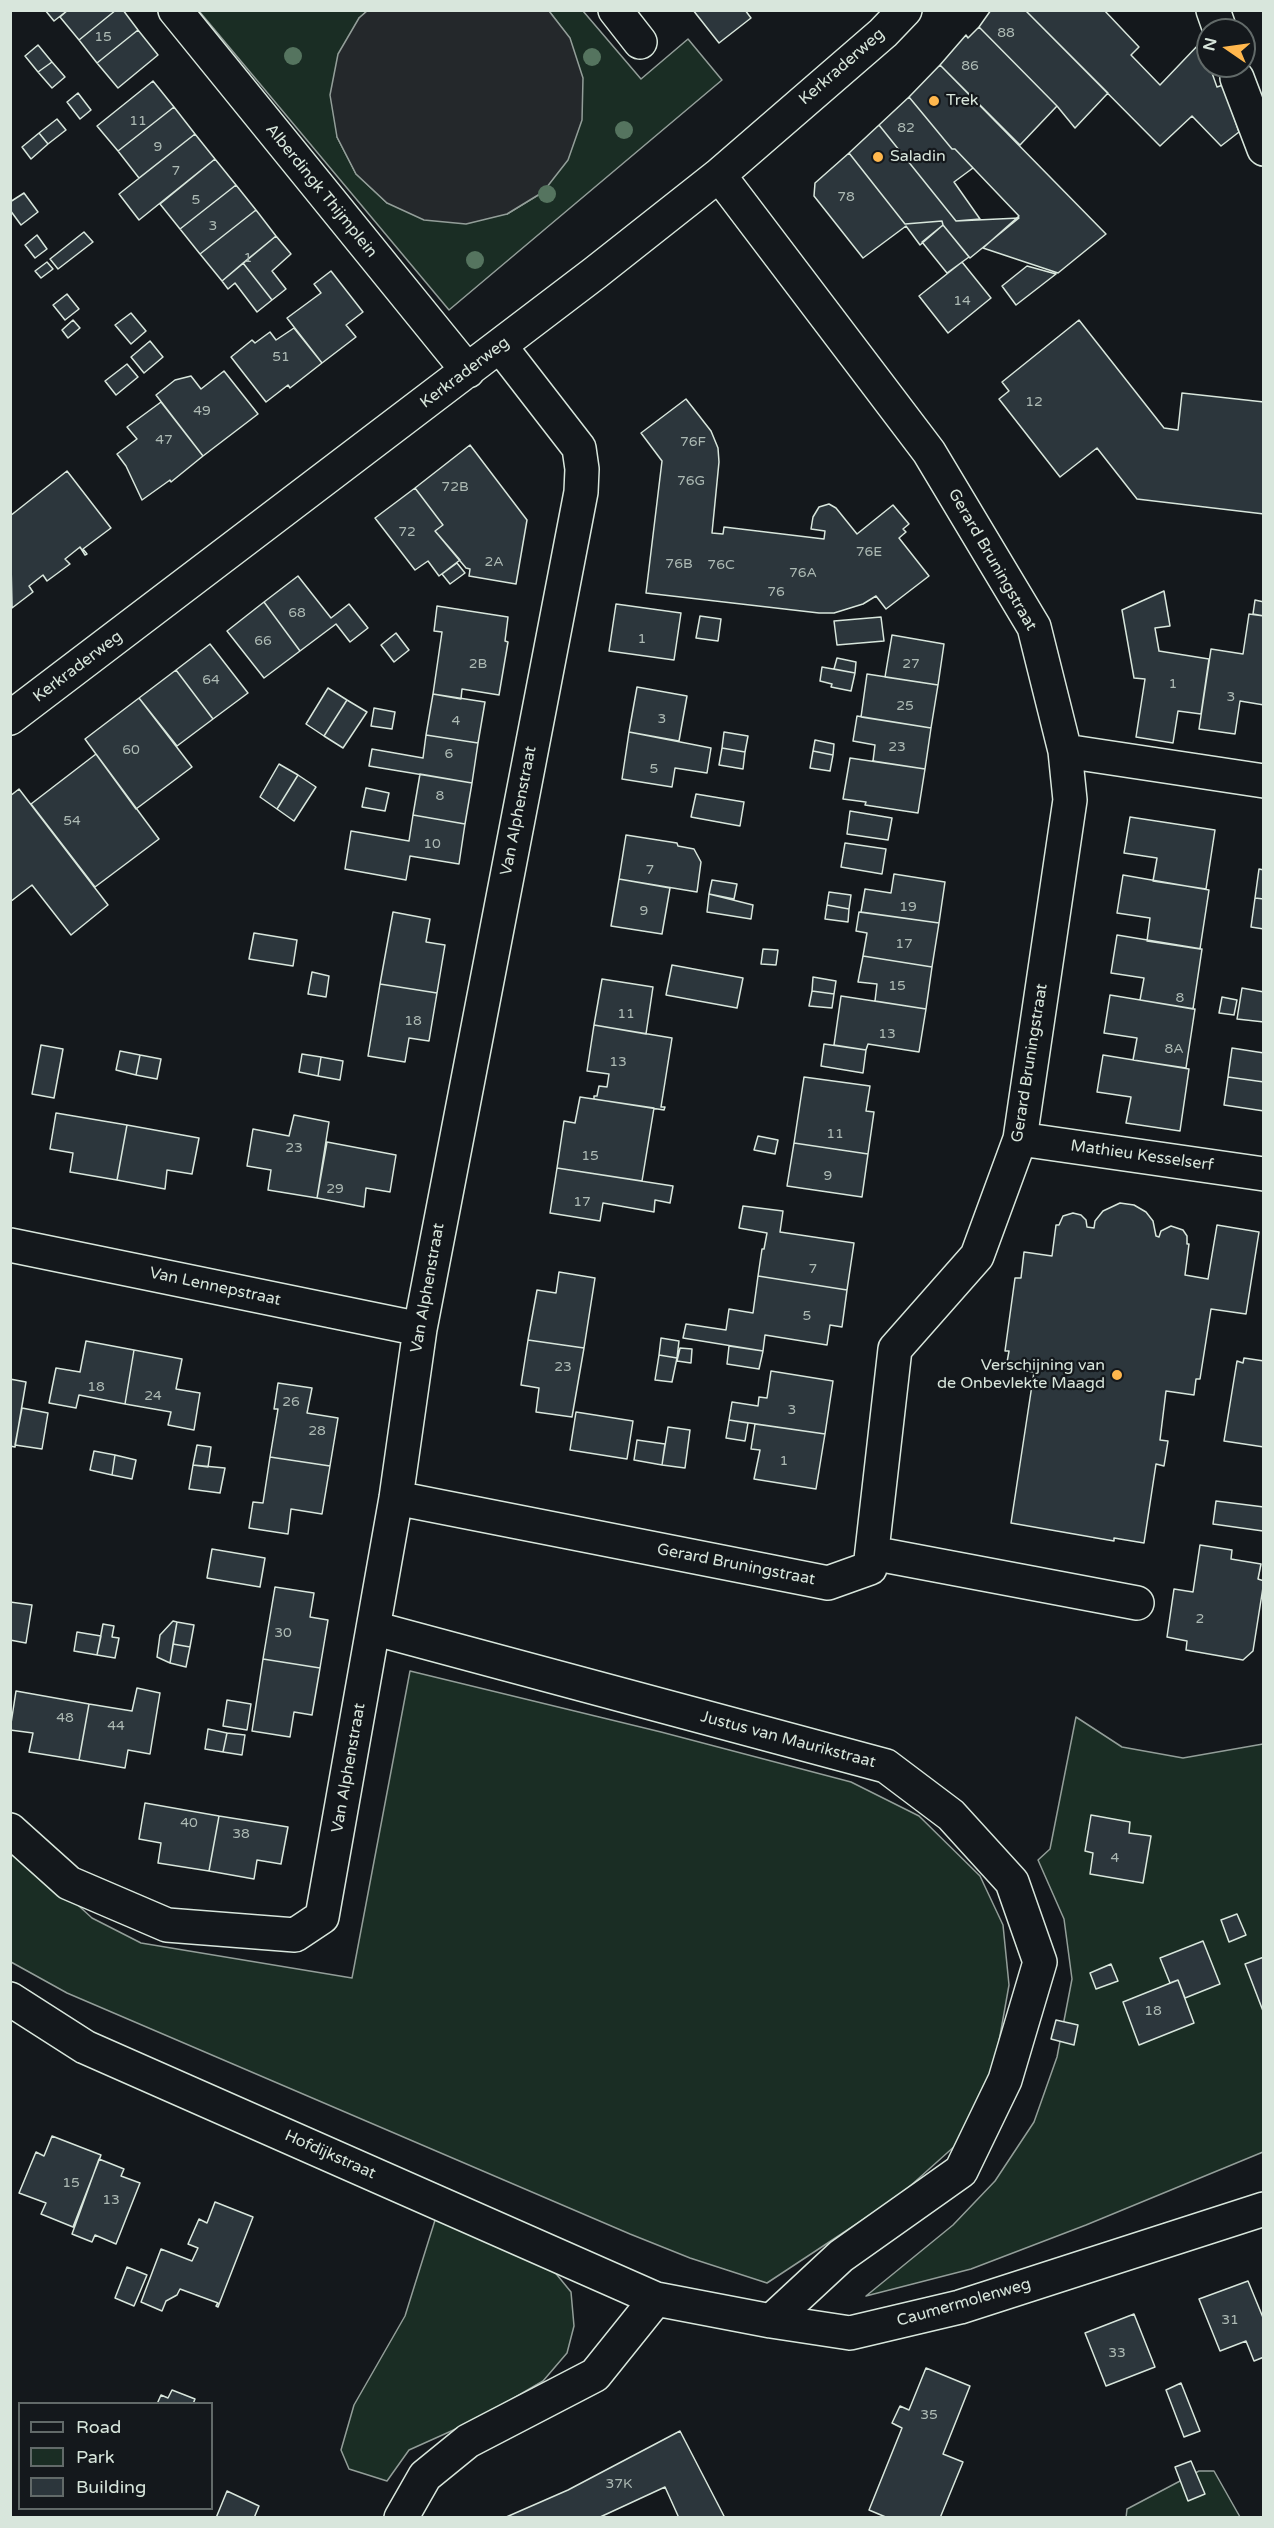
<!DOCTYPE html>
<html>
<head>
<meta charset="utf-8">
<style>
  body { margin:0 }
  #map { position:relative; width:1274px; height:2528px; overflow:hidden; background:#14181c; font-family:"Varela Round",sans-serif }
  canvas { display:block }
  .frame { position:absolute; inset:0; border:12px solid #d8e6dc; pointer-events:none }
  .legend { position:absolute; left:18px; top:2402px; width:195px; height:108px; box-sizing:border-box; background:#14181c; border:2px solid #626a69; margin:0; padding:8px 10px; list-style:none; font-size:18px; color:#d8e6dc }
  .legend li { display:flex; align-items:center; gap:12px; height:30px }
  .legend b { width:30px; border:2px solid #626a69 }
  .north { position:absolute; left:1196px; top:18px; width:60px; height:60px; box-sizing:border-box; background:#14181c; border:2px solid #626a69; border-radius:50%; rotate:283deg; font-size:16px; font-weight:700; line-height:24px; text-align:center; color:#d8e6dc }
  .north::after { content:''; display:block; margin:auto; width:21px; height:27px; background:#ffb74d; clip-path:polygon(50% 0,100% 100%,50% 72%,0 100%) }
</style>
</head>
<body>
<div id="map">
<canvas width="1274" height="2528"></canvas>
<div class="frame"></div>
<ul class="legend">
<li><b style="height:8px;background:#14181c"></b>Road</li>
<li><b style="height:16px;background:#1a2d24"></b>Park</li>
<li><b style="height:16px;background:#2c363c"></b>Building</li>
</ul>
<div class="north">N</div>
</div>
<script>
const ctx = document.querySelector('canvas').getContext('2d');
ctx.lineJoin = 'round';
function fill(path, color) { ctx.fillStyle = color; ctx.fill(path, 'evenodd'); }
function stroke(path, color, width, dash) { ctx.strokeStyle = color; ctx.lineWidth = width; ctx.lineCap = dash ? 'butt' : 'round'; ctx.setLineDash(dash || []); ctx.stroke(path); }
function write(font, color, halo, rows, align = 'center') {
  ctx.font = font + ' "Varela Round",sans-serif'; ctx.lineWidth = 4.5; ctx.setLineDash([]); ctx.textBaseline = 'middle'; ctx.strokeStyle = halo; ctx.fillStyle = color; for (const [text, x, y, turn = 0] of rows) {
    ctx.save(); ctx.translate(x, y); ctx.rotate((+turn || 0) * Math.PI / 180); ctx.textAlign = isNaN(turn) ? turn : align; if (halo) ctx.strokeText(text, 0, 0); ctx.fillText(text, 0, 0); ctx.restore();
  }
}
const green = new Path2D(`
  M199 11H367L359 18 337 137 356 174 387 203 507 214 543 192 570 39 549 11H583L641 79 688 39 722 80 449 310Z
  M410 1671 661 1732 851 1782 919 1816 980 1876 1003 1925 1009 1985 995 2064 966 2136 899 2196 767 2283 690 2258 630 2234 67 1993 11 1962 10 1843 92 1918 141 1943 352 1978Z
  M1076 1717 1122 1747 1183 1758 1263 1744V2152L1086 2225 971 2269 866 2296 953 2225 995 2181 1034 2122 1057 2057 1072 1979 1064 1919 1038 1860 1050 1849Z
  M436 2217 553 2270 571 2292 574 2326 567 2353 543 2381 478 2419 409 2450 387 2481 349 2469 341 2450 354 2405 405 2316Z
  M1199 2471H1214L1240 2517 1126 2518 1127 2509Z`);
fill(green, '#1a2d24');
stroke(green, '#939e99', 1.5);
const parking = new Path2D(`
  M367 11H549L570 38 583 78 582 120 568 160 543 192 507 214 466 224 424 220 387 203 356 174 337 137 330 95 338 54 359 18Z`);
fill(parking, '#24282b');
stroke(parking, '#939e99', 1.5);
const building = new Path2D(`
  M45 10H68L54 21Z
  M68 10H116L79 40 60 17Z
  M116 10H123L138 30 97 63 79 40Z
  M693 10H745L751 18 719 43Z
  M991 10H1025L1108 93 1075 128 1057 106 979 27Z
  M1025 10H1104L1139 47 1131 55 1160 85 1201 42 1217 87 1223 85 1239 132 1221 146 1192 116 1160 146Z
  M979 27 1057 106 1020 145 940 65 966 35 968 38Z
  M138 30 158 55 118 88 97 63Z
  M38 45 52 62 38 72 25 56Z
  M52 62 65 77 52 88 38 72Z
  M940 65 1106 234 1058 273 983 248 1019 216 955 149H952L909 97Z
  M153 81 174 107 118 151 97 126Z
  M78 93 91 110 80 119 67 102Z
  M909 97 952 149H955L973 168 954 182 980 219 956 221 879 125Z
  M174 107 195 134 139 178 118 151Z
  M57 119 66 130 48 144 39 133Z
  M879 125 956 221 1019 218 970 258 943 225 942 221 905 224 849 153Z
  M39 133 48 144 31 159 22 147Z
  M195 134 215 159 139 220 119 194Z
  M849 153 905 224 942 221 943 225 920 245 906 226 863 258 814 196 815 183Z
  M215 159 236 185 180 229 160 204Z
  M236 185 256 210 200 254 180 229Z
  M24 193 38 212 21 225 10 210V202Z
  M256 210 276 236 222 281 200 254Z
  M943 225 969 257 947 273 922 242Z
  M84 232 93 242 58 269 50 259Z
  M37 235 47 249 35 258 25 245Z
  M276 236 291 254 272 271 286 289 272 300 243 263Z
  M47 262 53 269 41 278 35 271Z
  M962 262 991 298 948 333 919 296Z
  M243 263 272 300 257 312 235 283 228 289 222 281Z
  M1027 266 1056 274 1016 305 1002 286Z
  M331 271 363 312 346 325 356 337 322 363 287 318 321 293 314 284Z
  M67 294 79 309 65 320 53 305Z
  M131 313 146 331 131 344 115 325Z
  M73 320 80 328 68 338 62 330Z
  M1079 320 1164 428 1178 430 1182 393 1264 402V514L1137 499 1097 448 1060 477 999 399 1009 391 1002 382Z
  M294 328 322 363 290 388 288 385 266 402 231 357 252 340 255 343 270 332 276 340Z
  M150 341 163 357 144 373 131 357Z
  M127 364 138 377 116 395 105 381Z
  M224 371 258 414 203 456 156 395 175 380 191 376 201 389Z
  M686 399 711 431 718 448 719 462 712 533 723 534 724 527 824 539 825 531 811 529 813 517 819 507 829 504 836 508 857 534 893 505 909 524 903 529 906 532 899 538 929 576 886 609 876 596 863 604 834 613H819L646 593 662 461 641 433Z
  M161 402 203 456 171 482 170 480 142 500 126 466 117 454 137 439 127 427Z
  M470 445 527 520 516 584 469 576 470 569 466 568 435 531 443 525 415 488Z
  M67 471 111 528 83 549 87 554 85 555 80 547 65 559 70 564 47 581 43 575 29 586 33 592 12 608 10 516Z
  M415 488 443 525 435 531 460 560 439 576 428 561 415 570 375 518Z
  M457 563 465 573 450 584 442 574Z
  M298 576 331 618 349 604 368 628 350 642 336 624 300 651 264 602Z
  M1164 591 1170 626 1155 628 1159 651 1209 659 1201 714 1178 711 1173 743 1136 737 1145 679 1134 678 1122 610Z
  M1255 600 1264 602V616L1253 614Z
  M264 602 300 651 264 678 227 631Z
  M616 604 681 613 674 660 609 651Z
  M437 606 508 617 505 641 508 642 499 695 462 689 461 699 433 694 442 632 434 631Z
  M1249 614 1264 616V705L1240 701 1235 734 1199 729 1211 649 1243 654Z
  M700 616 721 619 718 641 696 638Z
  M881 617 884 641 837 645 834 621Z
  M396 633 409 650 394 662 381 645Z
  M892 635 944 644 938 685 885 677Z
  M210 644 248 693 213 719 176 670Z
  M837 658 856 662 855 673 834 669Z
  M822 667 855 673 851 691 831 687 832 684 820 681Z
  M176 670 213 719 177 746 139 698Z
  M867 674 938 685 931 728 861 717Z
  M637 687 687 696 679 741 629 732Z
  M328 688 347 700 324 736 306 724Z
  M433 694 485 702 478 743 426 735Z
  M139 698 192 767 136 809 85 739Z
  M347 700 367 712 343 748 324 736Z
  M374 708 395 712 392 729 371 726Z
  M857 716 931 728 925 769 873 761 875 745 853 741Z
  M629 732 711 748 707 773 675 768 672 787 622 779Z
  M724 732 748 736 745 752 722 748Z
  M426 735 478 743 472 783 369 766 372 749 423 758Z
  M815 740 834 744 833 755 813 751Z
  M722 748 745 752 743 769 719 765Z
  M813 751 833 755 830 771 810 768Z
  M96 754 159 839 95 887 31 804Z
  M850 758 925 769 918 813 865 805 866 802 843 799Z
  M279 764 298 775 277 809 260 797Z
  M420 774 472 783 465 824 413 815Z
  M298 775 316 787 294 821 277 809Z
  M366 788 389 793 385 811 362 807Z
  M19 789 108 905 71 935 32 885 10 902V796Z
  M696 794 744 802 740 826 691 817Z
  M850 811 892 818 888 840 847 834Z
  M413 815 465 824 459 864 410 856 406 880 345 869 351 831 409 841Z
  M1130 817 1215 830 1206 889 1153 881 1157 858 1124 853Z
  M626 835 677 843 678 846 694 849 701 862 697 892 619 879Z
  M845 843 886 849 882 874 841 867Z
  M1259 869 1264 870V899L1255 898Z
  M894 874 945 882 939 923 861 912 865 889 891 893Z
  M1123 875 1209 890 1200 949 1147 941 1150 918 1117 913Z
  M619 879 670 888 662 934 611 926Z
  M712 880 737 884 734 899 709 894Z
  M829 892 851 895 849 909 827 905Z
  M709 894 753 905 751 919 707 912Z
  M1255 898 1264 899V929L1251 927Z
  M827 905 849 909 848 922 825 919Z
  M393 912 430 919 426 942 445 945 437 993 380 984Z
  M859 912 939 923 932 967 863 956 867 933 856 931Z
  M254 933 297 940 293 966 249 959Z
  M1117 935 1202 949 1193 1009 1140 1000 1144 978 1111 973Z
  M763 949 778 950 776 965 761 964Z
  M863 956 932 967 926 1009 875 1001 877 984 858 982Z
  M672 965 743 978 737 1008 666 995Z
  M312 972 329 976 326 997 308 994Z
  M813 977 836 981 834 994 812 991Z
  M602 979 653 987 646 1034 594 1025Z
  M380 984 437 993 429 1041 409 1038 405 1062 368 1056Z
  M1242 988 1264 992V1022L1237 1019Z
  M812 991 834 994 832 1008 809 1006Z
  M1110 995 1195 1009 1186 1068 1133 1060 1137 1038 1104 1033Z
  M841 996 926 1009 919 1052 868 1044 866 1050 834 1045Z
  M1222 997 1237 1000 1234 1015 1219 1013Z
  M594 1025 672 1038 661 1107H665L664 1110 594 1099V1096H597L599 1086 607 1087 609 1074 587 1071Z
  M824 1044 866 1050 863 1073 821 1066Z
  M41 1045 63 1049 54 1098 32 1094Z
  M1232 1048 1264 1053V1082L1228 1077Z
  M120 1051 140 1055 136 1075 116 1070Z
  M302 1054 321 1057 318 1076 299 1072Z
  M140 1055 161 1059 157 1079 136 1075Z
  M1103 1055 1189 1069 1180 1131 1126 1123 1131 1097 1097 1092Z
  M321 1057 343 1061 340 1080 318 1076Z
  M804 1077 870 1086 866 1111 874 1112 868 1154 794 1143Z
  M1228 1077 1264 1082V1111L1224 1105Z
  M580 1097 654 1108 642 1181 557 1168 564 1121 575 1123Z
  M56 1113 127 1125 117 1180 70 1172 73 1153 50 1149Z
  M294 1115 329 1122 317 1198 268 1190 271 1170 247 1166 253 1129 289 1136Z
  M127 1125 199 1138 192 1174 167 1170 165 1189 117 1180Z
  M758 1136 778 1140 775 1154 754 1150Z
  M327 1142 396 1155 390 1192 366 1188 364 1207 317 1198Z
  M794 1143 868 1154 862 1197 787 1186Z
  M557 1168 673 1186 670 1203 655 1200 654 1212 603 1203 600 1221 550 1213Z
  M1120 1203 1134 1205 1146 1212 1153 1221 1156 1236 1159 1237 1161 1231 1171 1226 1183 1230 1187 1236V1244H1189L1185 1275 1208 1279 1217 1225 1259 1232 1246 1314 1211 1309 1200 1379H1196L1194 1395 1166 1391 1160 1440 1168 1441 1164 1466 1156 1464 1144 1543 1114 1538V1541L1011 1523 1034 1372 1006 1368 1009 1351H1005L1015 1278H1021L1024 1252 1052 1256 1056 1225H1059L1063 1216 1073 1213 1081 1215 1086 1220 1087 1227 1094 1228 1095 1221 1103 1211Z
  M743 1206 783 1211 780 1232 854 1243 847 1290 758 1276 762 1249H764L767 1233 739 1228Z
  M559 1272 595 1278 584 1348 528 1340 537 1290 556 1293Z
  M758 1276 847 1290 842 1327 830 1325 827 1345 765 1335 763 1351 683 1338 686 1324 726 1330 729 1309 753 1313Z
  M661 1338 679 1341 677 1358 659 1355Z
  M528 1340 584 1348 572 1417 536 1412 539 1388 521 1385Z
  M86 1341 134 1350 125 1404 79 1395 76 1408 49 1403 56 1368 80 1372Z
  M729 1346 763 1351 759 1369 727 1364Z
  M680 1348 692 1349 691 1363 677 1361Z
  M134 1350 182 1359 176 1389 200 1393 194 1430 168 1425 171 1412 125 1404Z
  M659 1355 677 1358 672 1382 655 1380Z
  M1244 1358 1264 1361V1447L1224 1441 1237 1361 1243 1363Z
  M771 1371 833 1381 825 1434 729 1420 732 1402 758 1406 759 1397 767 1398Z
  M10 1379 26 1382 15 1447 10 1446Z
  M278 1383 312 1388 307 1413 338 1418 330 1466 270 1457 278 1409H274Z
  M22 1408 48 1413 42 1449 15 1445Z
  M576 1412 633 1421 627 1459 570 1450Z
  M729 1420 748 1423 745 1441 726 1438Z
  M755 1424 825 1434 816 1489 754 1479 760 1450 751 1449Z
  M668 1427 690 1430 685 1468 662 1465Z
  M637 1440 665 1444 662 1465 634 1460Z
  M197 1445 211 1447 208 1467 193 1465Z
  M94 1451 115 1455 112 1475 90 1470Z
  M115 1455 136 1460 132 1479 112 1475Z
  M270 1457 330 1466 322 1514 291 1509 288 1534 249 1528 253 1502 263 1503Z
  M193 1465 225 1468 220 1493 189 1489Z
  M1216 1501 1264 1507 1263 1531 1213 1524Z
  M1200 1545 1232 1550 1231 1559 1261 1564 1258 1579 1264 1581 1253 1651 1243 1660 1186 1650 1187 1641 1167 1637 1174 1589 1193 1592Z
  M212 1549 265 1558 260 1587 207 1578Z
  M275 1587 314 1593 310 1617 328 1620 320 1668 263 1659Z
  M10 1602 32 1605 26 1643 10 1640Z
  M173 1621 177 1622 170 1663 157 1657 160 1635Z
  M177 1622 194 1625 190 1647 173 1644Z
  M103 1624 114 1626 112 1637 119 1638 115 1658 97 1655Z
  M77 1632 101 1636 97 1655 74 1651Z
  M173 1644 190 1647 186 1667 170 1663Z
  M263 1659 320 1668 312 1715 294 1712 290 1737 252 1731Z
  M137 1688 160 1693 150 1754 128 1750 125 1768 79 1760 89 1704 132 1711Z
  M16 1691 89 1704 79 1760 29 1752 33 1733 10 1730Z
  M227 1700 251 1704 247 1730 223 1726Z
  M208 1729 227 1733 223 1752 205 1749Z
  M227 1733 245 1735 242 1755 223 1752Z
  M145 1803 219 1816 209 1871 158 1863 161 1843 139 1839Z
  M1091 1815 1130 1822 1129 1833 1151 1836 1143 1883 1090 1874 1093 1853 1085 1851Z
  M219 1816 288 1827 281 1864 257 1860 254 1879 209 1871Z
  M1237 1914 1246 1935 1229 1942 1221 1920Z
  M1203 1941 1220 1984 1185 1998 1178 1980 1170 1983 1160 1958Z
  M1264 1957V2011H1263L1245 1964Z
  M1111 1964 1118 1981 1096 1989 1090 1973Z
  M1178 1980 1194 2023 1139 2045 1123 2002Z
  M1056 2020 1078 2025 1074 2045 1051 2039Z
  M52 2136 101 2155 73 2227 41 2214 46 2203 19 2193 36 2152 44 2156Z
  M99 2159 124 2169 121 2176 140 2183 116 2244 95 2235 92 2242 72 2234Z
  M215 2202 253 2217 218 2307 216 2306 218 2303 180 2289 177 2295 166 2301 162 2311 141 2302 161 2249 192 2261 198 2248 188 2244 199 2219 207 2223Z
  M127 2267 147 2275 134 2306 115 2298Z
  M1248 2281 1264 2320V2357L1254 2361 1246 2341 1220 2351 1199 2299Z
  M1134 2314 1155 2367 1106 2386 1085 2333Z
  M926 2368 970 2386 943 2454 963 2462 940 2518H888L869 2510 902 2428 892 2423 900 2406 909 2410Z
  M1181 2383 1200 2431 1184 2437 1166 2390Z
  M172 2390 195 2399 193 2404H157L161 2395 168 2398Z
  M680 2431 725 2518H679L665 2487 598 2518H504L568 2490Z
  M1191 2461 1205 2494 1188 2501 1175 2467Z
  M227 2491 259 2506 254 2518H216Z`);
fill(building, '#2c363c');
stroke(building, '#d8e6dc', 1.5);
const minor = new Path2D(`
  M175 10 468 371
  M615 10 640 42
  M1213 10 1220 30
  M1237 78 1264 149
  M10 718 595 273 719 175 883 33 905 10
  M1065 751 1264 781
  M1020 1139 1264 1174
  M10 1245 420 1329
  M396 1498 828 1583 870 1568 895 1349 977 1256 1020 1139 1070 800 1065 751 1034 627 929 452 719 175
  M872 1553 1137 1603
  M373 1628 886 1766 951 1815 1012 1882 1040 1962 1005 2080 961 2171 841 2256 771 2321
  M10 1830 69 1883 167 1925 295 1935 322 1917 396 1498 420 1329 581 492 582 469 579 448 500 346
  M10 1999 85 2047 656 2299 771 2321 850 2333 960 2307 1264 2209
  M401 2518 425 2476 468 2441 595 2375 656 2299`);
stroke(minor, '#d8e6dc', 36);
stroke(minor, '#14181c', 33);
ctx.fillStyle = '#55745f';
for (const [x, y] of [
  [293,56],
  [592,57],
  [624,130],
  [547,194],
  [475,260]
]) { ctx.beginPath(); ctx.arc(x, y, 9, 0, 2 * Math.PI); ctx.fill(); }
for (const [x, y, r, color] of [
  [934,101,6,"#ffb74d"],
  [878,157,6,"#ffb74d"],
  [1117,1375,6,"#ffb74d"]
]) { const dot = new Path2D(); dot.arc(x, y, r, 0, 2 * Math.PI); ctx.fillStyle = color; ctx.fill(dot); stroke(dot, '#14181c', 2); }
write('14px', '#adbab4', null, [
  ["88",1006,33],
  ["15",103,37],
  ["86",970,66],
  ["11",138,121],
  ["82",906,128],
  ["9",158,147],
  ["7",176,171],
  ["78",846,197],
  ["5",196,200],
  ["3",213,226],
  ["1",248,258],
  ["14",962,301],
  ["51",281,357],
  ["12",1034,402],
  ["49",202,411],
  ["47",164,440],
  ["76F",693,442],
  ["76G",691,481],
  ["72B",455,487],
  ["72",407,532],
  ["76E",869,552],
  ["2A",494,562],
  ["76B",679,564],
  ["76C",721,565],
  ["76A",803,573],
  ["76",776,592],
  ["68",297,613],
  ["1",642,639],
  ["66",263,641],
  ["2B",478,664],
  ["27",911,664],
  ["64",211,680],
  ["1",1173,684],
  ["3",1231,697],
  ["25",905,706],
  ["3",662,719],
  ["4",456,721],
  ["23",897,747],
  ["60",131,750],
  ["6",449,754],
  ["5",654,769],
  ["8",440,796],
  ["54",72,821],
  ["10",432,844],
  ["7",650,870],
  ["19",908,907],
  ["9",644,911],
  ["17",904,944],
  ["15",897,986],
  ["8",1180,998],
  ["11",626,1014],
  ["18",413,1021],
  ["13",887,1034],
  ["8A",1174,1049],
  ["13",618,1062],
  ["11",835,1134],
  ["23",294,1148],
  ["15",590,1156],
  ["9",828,1176],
  ["29",335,1189],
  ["17",582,1202],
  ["7",813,1269],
  ["5",807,1316],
  ["23",563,1367],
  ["18",96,1387],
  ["24",153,1396],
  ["26",291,1402],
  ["3",792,1410],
  ["28",317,1431],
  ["1",784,1461],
  ["2",1200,1619],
  ["30",283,1633],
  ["48",65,1718],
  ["44",116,1726],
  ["40",189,1823],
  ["38",241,1834],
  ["4",1115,1858],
  ["18",1153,2011],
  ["15",71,2183],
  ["13",111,2200],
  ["31",1230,2320],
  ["33",1117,2353],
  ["35",929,2415],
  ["37K",619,2484]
]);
write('16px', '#d8e6dc', '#14181c', [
  ["Kerkraderweg",842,67,-41],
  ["Alberdingk Thijmplein",321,191,51],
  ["Kerkraderweg",465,373,-37],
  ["Gerard Bruningstraat",992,560,60],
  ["Kerkraderweg",78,667,-37],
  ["Van Alphenstraat",519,811,-79],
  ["Gerard Bruningstraat",1030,1063,-81],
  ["Mathieu Kesselserf",1142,1156,8],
  ["Van Lennepstraat",215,1287,12],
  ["Van Alphenstraat",428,1288,-80],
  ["Gerard Bruningstraat",736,1565,11],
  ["Justus van Maurikstraat",788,1740,15],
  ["Van Alphenstraat",349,1768,-80],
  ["Hofdijkstraat",330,2155,24],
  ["Caumermolenweg",964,2303,-16]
]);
write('16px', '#d8e6dc', '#14181c', [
  ["Trek",946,101],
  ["Saladin",890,157],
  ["Verschijning van",1105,1366,"right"],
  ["de Onbevlekte Maagd",1105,1384,"right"]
], 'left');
</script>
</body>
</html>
